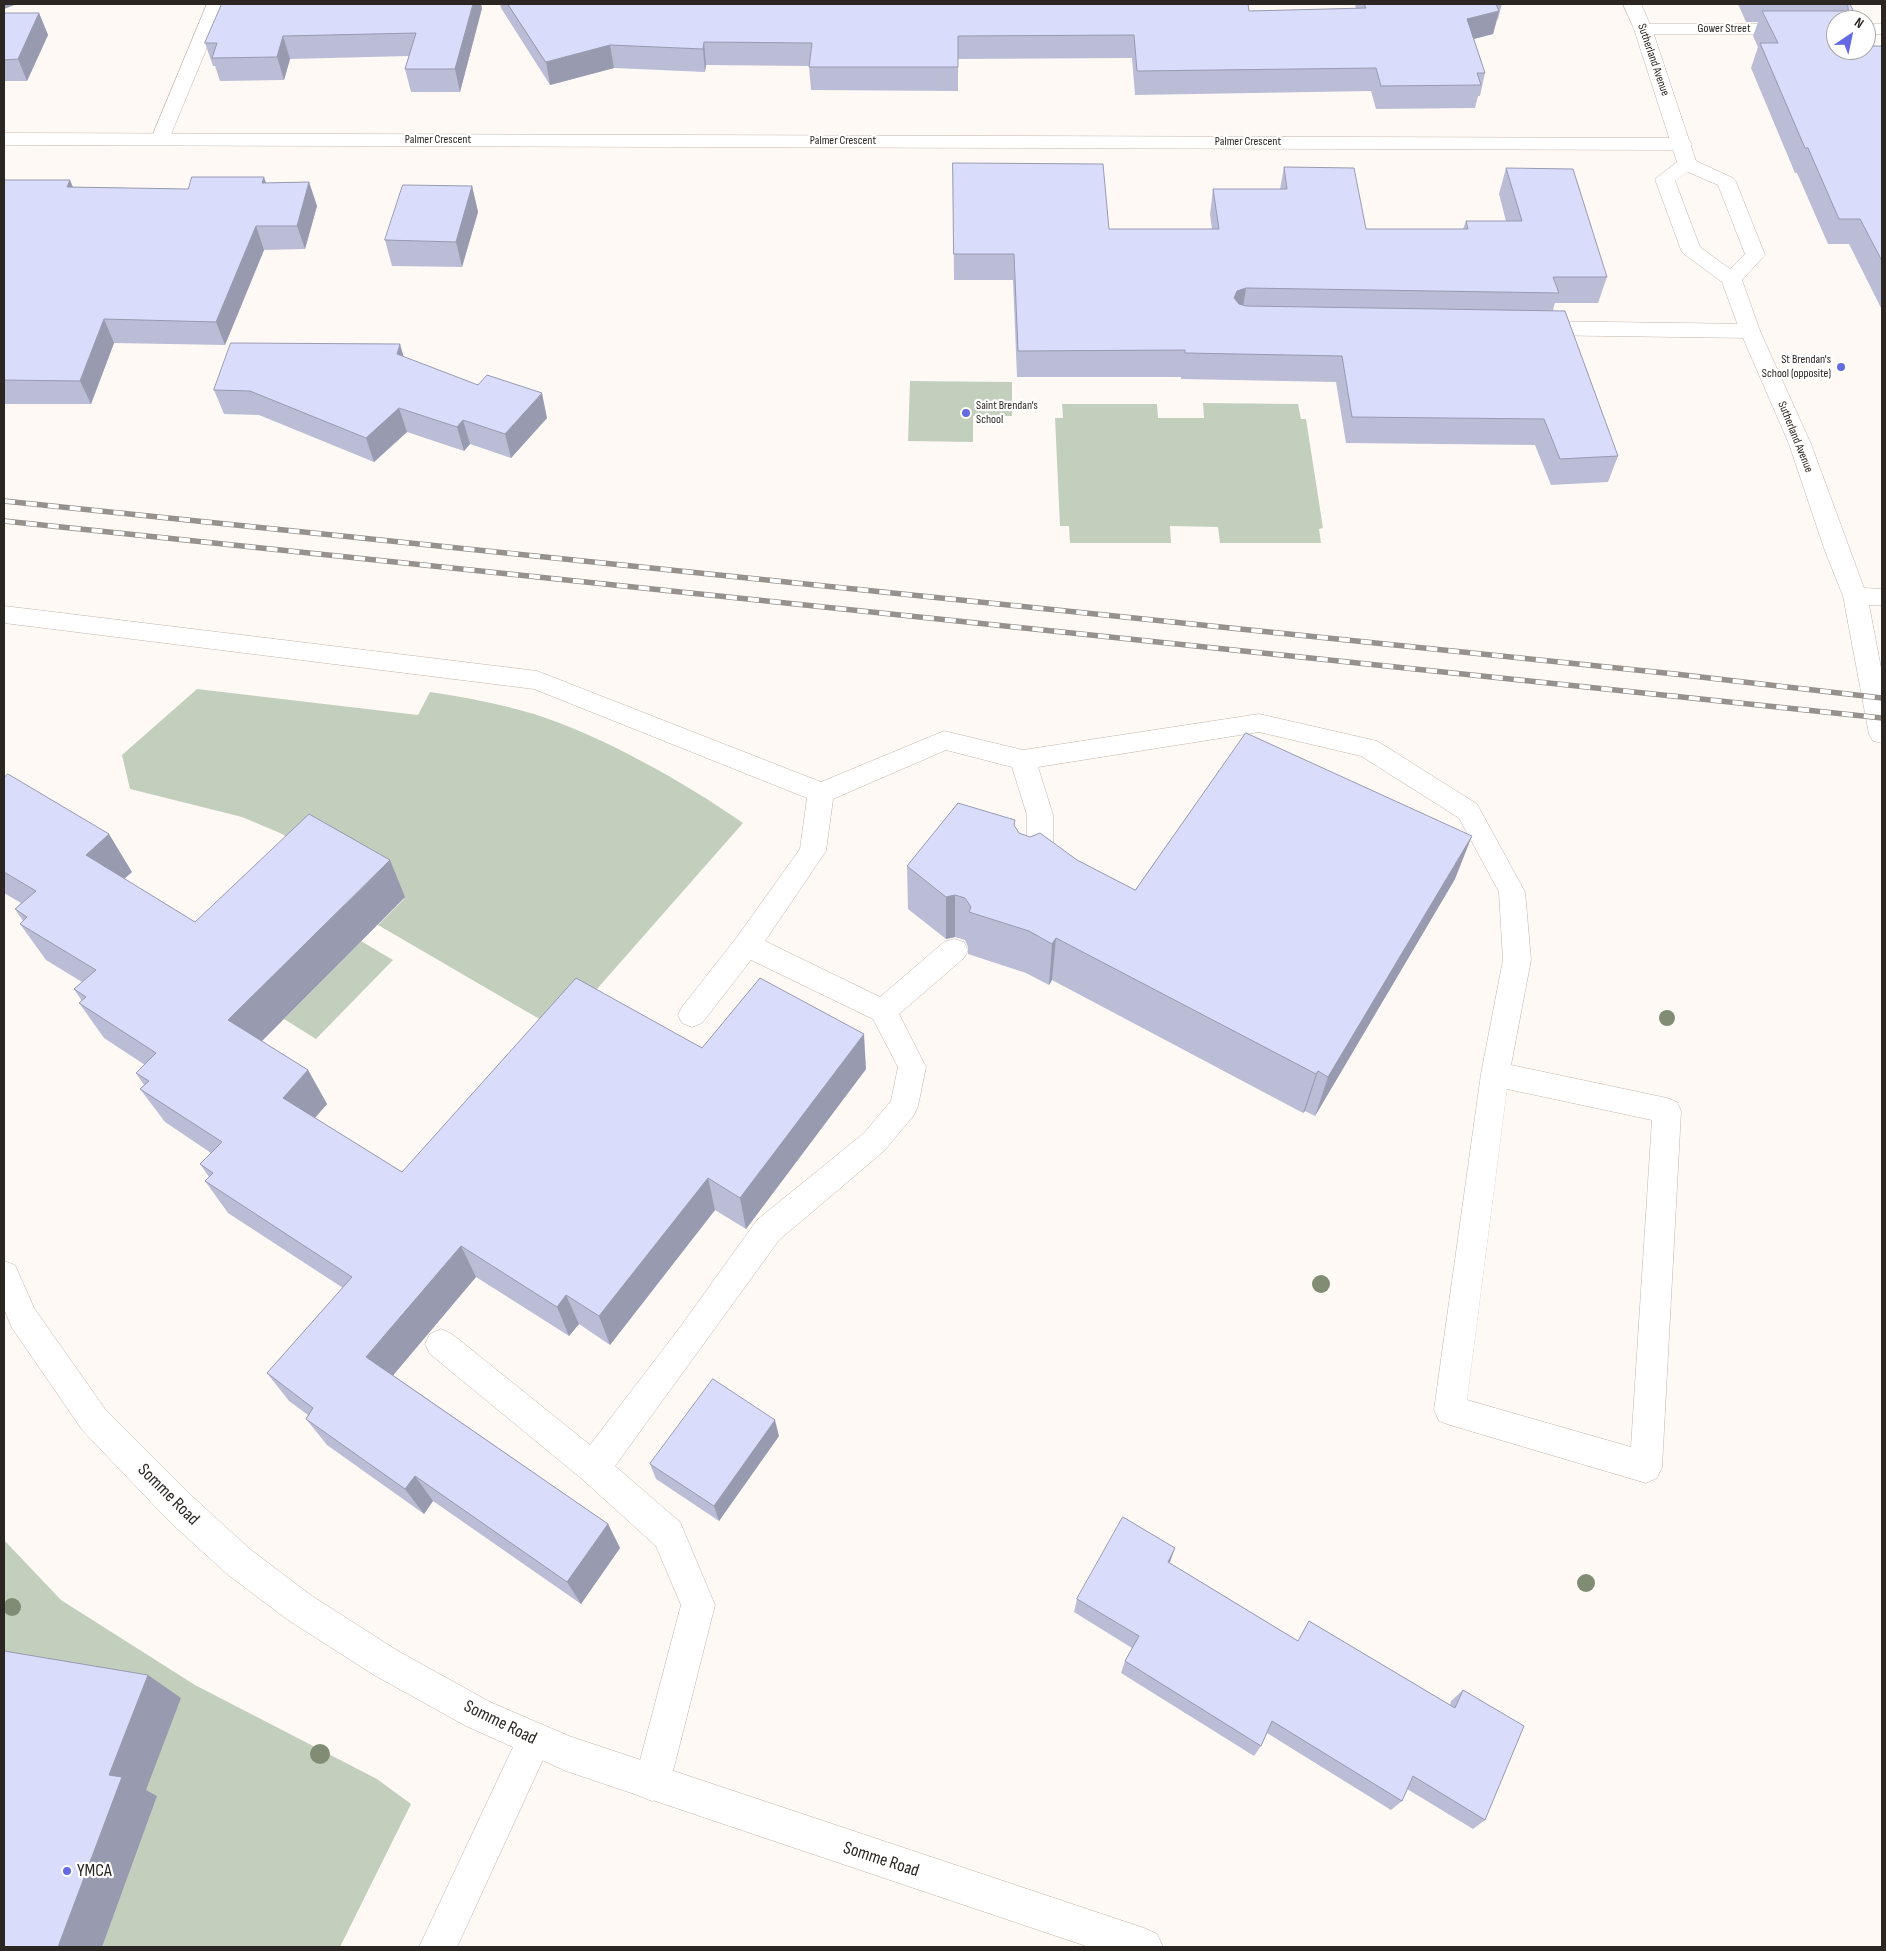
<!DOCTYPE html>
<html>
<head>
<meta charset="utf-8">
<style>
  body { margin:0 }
  #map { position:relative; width:1886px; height:1951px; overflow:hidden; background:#fff9f5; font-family:"Sofia Sans Condensed",sans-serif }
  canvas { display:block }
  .frame { position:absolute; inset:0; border:5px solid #2b2622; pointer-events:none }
  .north { position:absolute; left:1826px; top:10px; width:50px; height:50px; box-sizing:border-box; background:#fff; border:1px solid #aaa8a7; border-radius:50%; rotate:34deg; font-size:14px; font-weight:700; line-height:20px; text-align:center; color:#2b2622 }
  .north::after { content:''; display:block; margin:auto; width:18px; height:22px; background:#646ae2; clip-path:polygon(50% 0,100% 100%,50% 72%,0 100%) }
</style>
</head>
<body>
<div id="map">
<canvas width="1886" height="1951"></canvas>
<div class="frame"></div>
<div class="north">N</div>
</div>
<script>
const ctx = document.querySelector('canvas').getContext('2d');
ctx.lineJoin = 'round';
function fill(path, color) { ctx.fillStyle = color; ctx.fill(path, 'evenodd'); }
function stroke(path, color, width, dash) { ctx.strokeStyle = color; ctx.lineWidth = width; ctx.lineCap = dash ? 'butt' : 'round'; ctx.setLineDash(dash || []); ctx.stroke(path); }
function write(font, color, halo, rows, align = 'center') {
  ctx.font = font + ' "Sofia Sans Condensed",sans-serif'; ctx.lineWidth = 4.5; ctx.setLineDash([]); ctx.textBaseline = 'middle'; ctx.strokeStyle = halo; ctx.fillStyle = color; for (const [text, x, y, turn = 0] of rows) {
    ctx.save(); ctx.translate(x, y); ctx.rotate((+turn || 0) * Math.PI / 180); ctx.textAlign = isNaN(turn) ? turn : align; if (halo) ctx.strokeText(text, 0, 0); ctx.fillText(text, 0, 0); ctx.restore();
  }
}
fill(new Path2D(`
  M910 381 1012 382V416H973V442L908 441Z
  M1203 403 1298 404 1301 419H1306L1323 528 1319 529 1321 543H1220L1218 527 1170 526 1171 543H1070L1069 526H1060L1055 418H1063L1062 404H1157L1158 418H1204Z
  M197 689 418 715 430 692C465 697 500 704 534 714 603 736 684 782 743 823L560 1031 378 925 404 899 280 833 242 817 130 789 122 755Z
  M361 941 393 960 316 1039 284 1019Z
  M4 1540 61 1600 195 1685 377 1779 411 1804 340 1947H102L145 1794 4 1667Z`), '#c3cfbd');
const service = new Path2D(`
  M207 4H225L169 139 167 143 160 145 153 143 151 139Z
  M4 606 537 671 821 782 944 731 1023 750 1259 714 1377 741 1477 804 1525 892 1531 960 1511 1065 1667 1098 1677 1102 1681 1111 1662 1467 1657 1478 1646 1483 1450 1425 1439 1421 1434 1410 1481 1074 1503 960 1499 892 1459 818 1361 756 1259 732 1038 767 1053 815V842L1035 874 1026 878 1017 874 1013 867 1027 841V815L1012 767 946 750 833 799 826 851 765 941 880 997 944 942 954 939 964 942 968 950 964 958 899 1014 926 1067 918 1106 914 1115 884 1151 779 1240 615 1466 680 1522 715 1605 670 1783 665 1796 652 1801 639 1796 634 1783 681 1605 656 1546 582 1479 430 1354 425 1344 430 1334 441 1329 452 1334 590 1445 681 1326 757 1220 864 1133 891 1101 898 1067 873 1019 751 960 702 1023 692 1027 682 1023 678 1015 682 1007 737 937 800 849 807 798 534 689 4 623ZM1507 1089 1652 1120 1631 1447 1467 1400Z
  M534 1722 546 1728 552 1740 457 1947H419L522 1728Z`);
const minor = new Path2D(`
  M1643 24H1836V34H1643L1637 33 1634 29 1637 25Z
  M1866 24H1882V34H1866Z
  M4 133 1682 138 1689 140 1692 144 1689 148 1682 150 4 145Z
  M1534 321 1750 324 1757 326 1760 331 1757 336 1750 338 1534 335 1527 333 1524 328 1527 323Z`);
const tertiary = new Path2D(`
  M1623 4H1641L1652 29 1696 161 1733 178 1736 182 1765 255 1742 280 1760 331 1811 444 1864 588 1882 589V605H1869L1882 673V743L1873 741 1869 734 1843 596 1825 551 1789 444 1740 331 1722 282 1684 254 1681 250 1655 179 1677 162 1634 29ZM1688 172 1718 185 1745 254 1730 269 1700 247 1675 181Z
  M4 1261 15 1265 34 1308 105 1409 194 1498 251 1550 312 1596 398 1651 490 1702 569 1736 1144 1928 1157 1934 1163 1947H1089L566 1771 466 1726 374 1675 288 1620 227 1574 170 1522 83 1431 12 1328 4 1309Z`);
stroke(service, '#c3b5ab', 1);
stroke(minor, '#c3b5ab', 1);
stroke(tertiary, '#c3b5ab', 1);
fill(service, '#fff');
fill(minor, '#fff');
fill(tertiary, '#fff');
const rail = new Path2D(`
  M4 501 1675 674 1882 698
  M4 521 1882 718`);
stroke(rail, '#97918d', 5.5);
stroke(rail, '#fff', 4, [11]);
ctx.fillStyle = '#818c74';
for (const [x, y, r] of [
  [1667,1018,8],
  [1321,1284,9],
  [1586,1583,9],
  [12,1607,9],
  [320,1754,10]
]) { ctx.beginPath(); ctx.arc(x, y, r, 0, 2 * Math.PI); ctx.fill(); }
fill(new Path2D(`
  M500 4H1248L1249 11 1356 9 1355 4H1502L1498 19 1497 20 1493 34 1474 39 1485 73 1480 96H1478L1475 108 1376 109 1371 91 1135 95 1132 58 958 59V91L811 90 809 66 706 65 705 72 614 68 550 85 501 8Z
  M1738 4H1850L1872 46H1882V310L1849 244H1828L1797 173H1795L1751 68 1758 47 1753 36 1758 22H1746Z
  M482 8 460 92H411L405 69 409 56 290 59 284 80 220 81 215 66H213L205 43Z
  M4 13H39L48 35 27 81H4Z
  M953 163 1109 229H1212L1210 215 1213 189H1280L1284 167 1366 229H1463L1466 221H1506L1499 194 1506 168 1607 277 1598 303H1555L1553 310 1618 456 1608 482 1551 485 1535 445 1346 443 1336 382 1181 379V377H1017L1013 280H954Z
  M4 180 73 187 188 189 266 183 309 182 317 206 305 249 264 250 225 345 114 343 91 404H4Z
  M472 186 478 212 462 267 392 266 385 240Z
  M403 357 547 418 511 458 470 444 464 451 407 432 374 462 259 415 224 414 214 390Z
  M4 778 132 872 124 879 195 922 405 897 262 1041 308 1070 327 1104 315 1118 402 1172 702 1048 866 1069 746 1229 715 1210 610 1345 579 1324 569 1336 476 1277 393 1375 608 1524 620 1548 581 1604 433 1501 424 1514 327 1445 306 1419 308 1415 289 1401 267 1373 343 1288 228 1213 205 1181 209 1177 200 1164 211 1153 165 1122 140 1089 144 1085 136 1073 145 1065 104 1038 79 1003 82 1001 74 989 82 982 46 960 20 924 23 921 15 909 21 903 4 893Z
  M1015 827 1019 833 1077 860 1135 890 1455 879 1315 1116 1305 1111 1303 1113 1052 980 1049 985 1026 973 968 954V947L965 940 955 937 946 939 908 909 907 866Z
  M779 1436 719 1521 656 1479 650 1464Z
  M1170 1563 1298 1641 1309 1621 1450 1705 1451 1701 1463 1690 1485 1820 1473 1829 1407 1789 1402 1801 1391 1810 1267 1733 1261 1746 1254 1756 1121 1673 1125 1661 1132 1648 1074 1612 1077 1599Z`), '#bbbdd7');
fill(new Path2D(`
  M4 4H17L4 9Z
  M473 4H481L482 8 460 92 455 69Z
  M1499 11 1493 34 1462 42 1467 19Z
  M39 13 48 35 27 81 18 59Z
  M283 36 290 59 284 80 277 57Z
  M704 42 706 65 705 72 703 49Z
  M610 45 614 68 550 85 546 62Z
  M264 177 272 200 262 183Z
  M70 180 80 204 67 187Z
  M309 182 317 206 305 249 297 226Z
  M472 186 478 212 462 267 456 242Z
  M256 226 264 250 225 345 216 322Z
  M1246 288 1242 314 1234 298 1237 291Z
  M104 319 114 343 91 404 80 381Z
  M400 344 407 368 397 354Z
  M542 393 547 418 511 458 505 434Z
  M399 408 407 432 374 462 366 438Z
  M463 420 470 444 464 451 457 427Z
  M109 834 132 872 109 892 86 855Z
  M1472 836 1455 879 1315 1116 1328 1077Z
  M390 860 405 897 248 1055 228 1020Z
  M955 895V937L946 939V897Z
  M1056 938 1052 980 1049 985 1052 944Z
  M864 1034 866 1069 746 1229 740 1198Z
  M308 1070 327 1104 303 1131 283 1098Z
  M1318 1071 1305 1111 1303 1113 1316 1074Z
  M708 1178 715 1210 610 1345 599 1316Z
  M461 1246 476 1277 385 1385 366 1357Z
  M566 1295 579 1324 569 1336 557 1307Z
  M775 1420 779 1436 719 1521 714 1506Z
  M415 1476 433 1501 424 1514 405 1489Z
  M608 1524 620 1548 581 1604 567 1582Z
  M1175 1548 1170 1562 1163 1576 1168 1562Z
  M148 1675 181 1698 146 1790 157 1796 102 1947H58L109 1775Z`), '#989aaf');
const building = new Path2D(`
  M222 4H473L455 69H405L416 33 283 36 277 57 212 58 217 43H205Z
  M508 4H1248L1249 11 1366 8 1364 4H1496L1499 11 1467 19 1485 73H1477L1481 85 1381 86 1376 68 1137 71 1134 35 958 36V67H809L812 43 704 42 703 49 610 45 546 62Z
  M1848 4H1850L1858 20H1836V50H1866V35L1872 46H1882V261L1860 219H1839L1808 148H1805L1760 43H1778L1762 11H1846L1848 10Z
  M4 13H39L18 59 4 60Z
  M953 163 1103 164 1109 229H1219L1213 189H1287L1284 167 1354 168 1366 229H1468L1466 221H1522L1506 168 1573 169 1607 277H1553L1559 293 1246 288 1237 291 1234 298 1239 304 1246 306 1565 311 1618 456 1560 459 1544 419 1352 417 1342 356 1185 353V350L1018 351 1014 254H954Z
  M192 177H264L262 183 309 182 297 226H256L216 322 104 319 80 381 4 380V180H70L67 187 188 189Z
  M403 185 472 186 456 242 385 240Z
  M231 343 400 344 397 354 478 385 487 375 542 393 505 434 463 420 457 427 399 408 366 438 250 391 214 390Z
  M1246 733 1472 836 1328 1077 1318 1071 1316 1074 1056 938 1052 944 1029 931 969 912 971 907 965 898 955 895 946 897 907 866 958 803 1015 820 1014 825 1019 833 1030 837 1040 833 1077 860 1135 890Z
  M8 774 109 834 86 855 195 922 309 814 390 860 228 1020 308 1070 283 1098 402 1172 576 978 702 1048 760 978 864 1034 740 1198 708 1178 599 1316 566 1295 557 1307 461 1246 366 1357 608 1524 567 1582 415 1476 405 1489 306 1419 313 1408 267 1373 352 1277 205 1181 213 1173 200 1164 222 1142 140 1089 149 1081 136 1073 156 1053 79 1003 86 997 74 989 96 970 20 924 27 917 15 909 36 891 4 872V778Z
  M713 1379 775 1420 714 1506 650 1464Z
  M1123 1517 1175 1548 1168 1562 1298 1641 1309 1621 1455 1708 1463 1690 1524 1726 1485 1820 1413 1776 1402 1801 1272 1721 1261 1746 1125 1661 1139 1636 1077 1599Z
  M4 1651 148 1675 109 1775 122 1777 58 1947H4Z`);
fill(building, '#d9dcfa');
stroke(building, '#989aaf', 1);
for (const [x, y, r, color] of [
  [1841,367,5,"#646ae2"],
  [966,413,5,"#646ae2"],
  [67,1871,5,"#646ae2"]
]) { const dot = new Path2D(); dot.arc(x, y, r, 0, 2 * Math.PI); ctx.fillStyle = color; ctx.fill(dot); stroke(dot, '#fff', 2); }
write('12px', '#2b2622', '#fff', [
  ["Gower Street",1724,29],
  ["Sutherland Avenue",1653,60,71],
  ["Palmer Crescent",438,140],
  ["Palmer Crescent",843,141],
  ["Palmer Crescent",1248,142],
  ["Sutherland Avenue",1795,437,68]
]);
write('12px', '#2b2622', '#fff', [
  ["St Brendan's",1831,360],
  ["School (opposite)",1831,374],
  ["Saint Brendan's",976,406,"left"],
  ["School",976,420,"left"]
], 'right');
write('18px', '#2b2622', '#fff', [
  ["Somme Road",168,1495,45],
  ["Somme Road",500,1723,26],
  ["Somme Road",881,1860,18]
]);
write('18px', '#2b2622', '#fff', [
  ["YMCA",77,1871]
], 'left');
</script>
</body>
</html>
